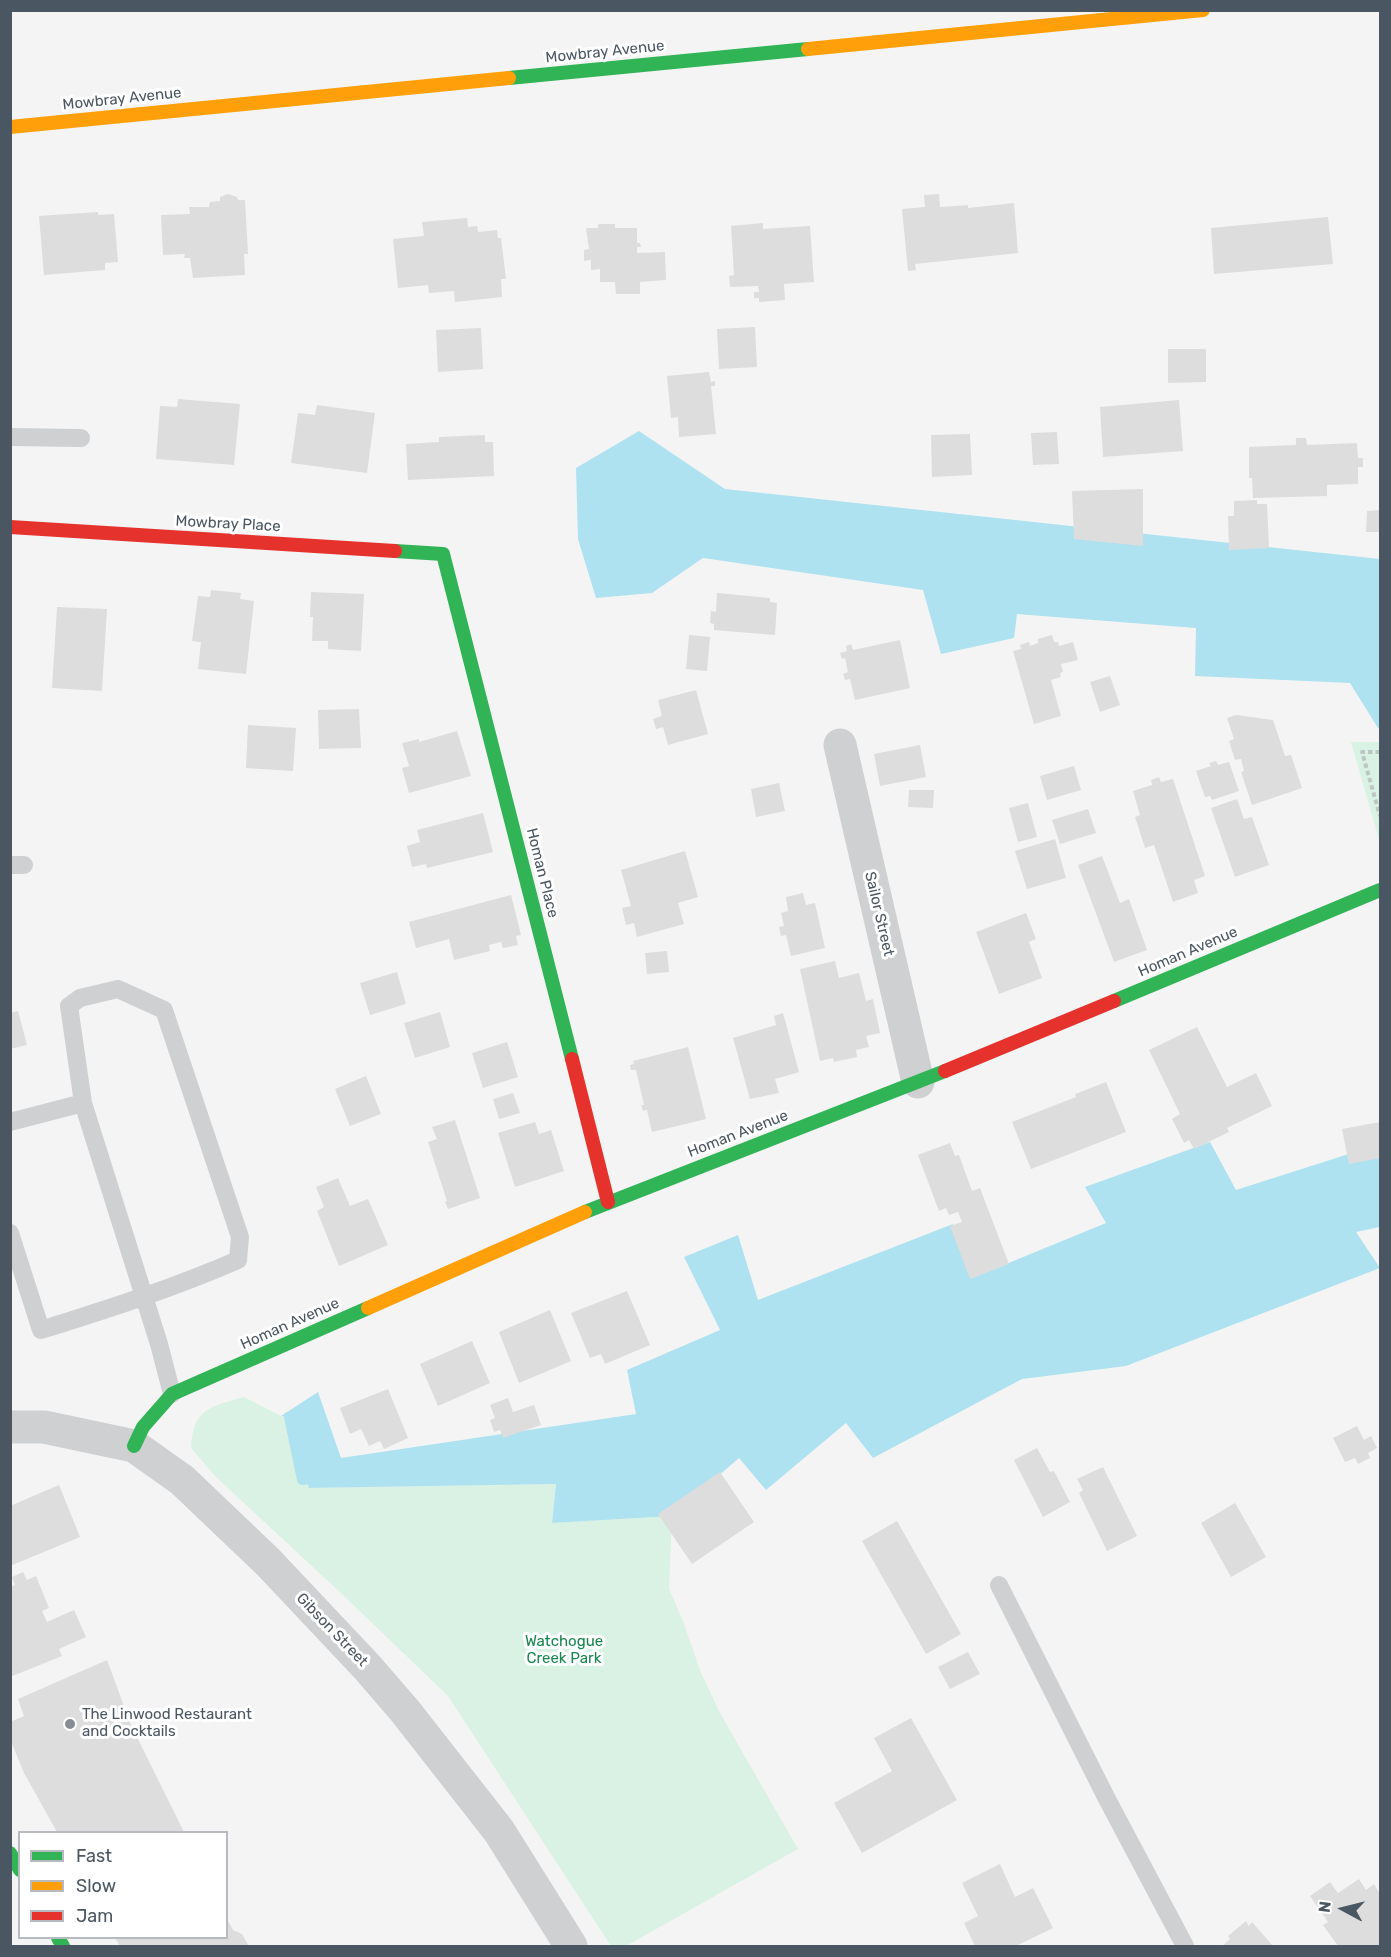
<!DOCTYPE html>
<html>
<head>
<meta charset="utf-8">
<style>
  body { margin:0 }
  #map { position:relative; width:1391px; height:1957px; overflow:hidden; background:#f4f4f4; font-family:Rubik,sans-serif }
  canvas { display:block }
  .frame { position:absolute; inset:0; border:12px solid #4a5661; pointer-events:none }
  .legend { position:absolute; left:18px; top:1831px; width:210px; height:108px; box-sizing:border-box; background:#fff; border:2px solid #b7bbc0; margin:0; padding:8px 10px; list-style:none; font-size:18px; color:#4a5661 }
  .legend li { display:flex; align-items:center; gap:12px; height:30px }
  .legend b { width:30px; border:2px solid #b7bbc0 }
  .north { position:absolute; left:1313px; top:1879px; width:60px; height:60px; -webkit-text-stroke:4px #fff; paint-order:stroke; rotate:277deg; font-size:16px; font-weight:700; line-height:24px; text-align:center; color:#4a5661 }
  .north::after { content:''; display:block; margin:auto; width:21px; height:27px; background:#4a5661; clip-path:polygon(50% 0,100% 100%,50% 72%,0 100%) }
</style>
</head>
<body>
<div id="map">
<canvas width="1391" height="1957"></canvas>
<div class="frame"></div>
<ul class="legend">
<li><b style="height:8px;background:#30b455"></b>Fast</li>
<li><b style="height:8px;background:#ff9f0a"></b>Slow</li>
<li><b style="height:8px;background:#e5322d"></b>Jam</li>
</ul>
<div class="north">N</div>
</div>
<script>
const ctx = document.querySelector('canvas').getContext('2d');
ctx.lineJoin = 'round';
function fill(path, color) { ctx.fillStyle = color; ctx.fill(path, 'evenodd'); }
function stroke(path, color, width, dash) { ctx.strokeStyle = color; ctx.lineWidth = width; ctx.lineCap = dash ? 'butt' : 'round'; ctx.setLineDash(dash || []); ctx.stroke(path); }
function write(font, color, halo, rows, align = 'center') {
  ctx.font = font + ' Rubik,sans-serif'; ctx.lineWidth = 6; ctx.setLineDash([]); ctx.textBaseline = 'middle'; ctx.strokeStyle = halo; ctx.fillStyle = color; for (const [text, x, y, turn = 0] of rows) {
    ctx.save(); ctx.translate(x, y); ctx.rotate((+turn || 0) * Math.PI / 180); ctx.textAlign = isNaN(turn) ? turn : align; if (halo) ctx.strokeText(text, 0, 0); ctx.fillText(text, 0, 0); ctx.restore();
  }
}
fill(new Path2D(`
  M1351 742H1380V843Z
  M244 1397 281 1416 289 1417 310 1488 556 1484 552 1523 672 1516 669 1589 683 1621 701 1673 720 1713 798 1849 626 1946H611L448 1696 343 1595 216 1477 191 1448C193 1408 210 1407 244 1397Z`), '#d9f2e3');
fill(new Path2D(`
  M639 431 725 489 1380 559V728H1378L1350 683 1195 676 1196 628 1017 614 1014 638 941 654 923 590 703 558 652 593 596 598 578 539 576 468Z
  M1210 1142 1236 1190 1380 1144V1227L1356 1232 1380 1268 1126 1366 1022 1379 873 1458 846 1423 766 1490 739 1458 672 1516 552 1523 556 1484 309 1488 289 1417 281 1416 318 1392 341 1458 636 1414 627 1370 720 1330 684 1257 738 1235 758 1300 953 1224 972 1278 1106 1223 1085 1187Z`), '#aee2f0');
stroke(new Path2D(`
  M289 1417 302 1480 321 1477`), '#aee2f0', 10);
fill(new Path2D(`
  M228 194 237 197 238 200H245L248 254H244L245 275 193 278 190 258H184L185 254 163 255 161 215 190 214 189 207H209L210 202 220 201V197Z
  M939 194 940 207 968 205V208L1014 203 1018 253 915 264 916 270 908 271 902 209 925 207 924 195Z
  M98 212V215L114 214 118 262 105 263V270L44 275 39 216Z
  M1328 217 1333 264 1214 274 1211 228Z
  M467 218 468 227 477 226 478 232 497 230 498 238H501L506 279H501L502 297 455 302 454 291 429 293 428 285 398 288 393 239 424 236 422 222Z
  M763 223V229L810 226 814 282 784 284 785 300 759 302V298H754V292H759L758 286 730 287 729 276 734 275 731 226Z
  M598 224H615V228H637V243H640L641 247H637V253L665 252 666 280 640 282V294H616L615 282H600V269L591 270V260L584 261V250L589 249 586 228H598Z
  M755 327 757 367 719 369 717 329Z
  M481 328 483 369 438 372 436 330Z
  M1168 349H1206V382L1168 383Z
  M709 372 711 382 715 381V386H711L716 434 679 437 678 417 671 418 667 376Z
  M178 399 240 404 234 465 156 459 160 406 177 407Z
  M1179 400 1183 451 1103 457 1100 407Z
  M317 405 375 413 367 473 291 463 298 413 315 415Z
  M1057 432 1059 464 1033 465 1031 433Z
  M970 434 972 475 932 477 931 435Z
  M485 435V442H493L494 476 408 480 406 444 439 442V437Z
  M1296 438H1306L1307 445 1357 443 1358 458H1363V467H1358V484L1327 485V496L1253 498 1252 478H1249V447L1296 445Z
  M1143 489V546L1074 539 1072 491Z
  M1257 500V504H1267L1269 548 1229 550 1228 516H1234V501Z
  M1380 510V532H1366L1367 511Z
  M211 590 241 593 240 599 254 601 246 674 198 669 201 642 192 641 198 596 210 597Z
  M311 592 364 594 361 651 328 649V641H312L313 617H310Z
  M717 593 770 598V602L777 603 775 635 714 630V624L710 623 711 611 716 612Z
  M57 607 107 609 102 691 52 688Z
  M689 635 710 637 707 671 686 669Z
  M1052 635 1054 642H1058L1059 646 1073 642 1078 660 1061 664 1063 672 1060 673 1061 677 1051 680 1061 716 1034 724 1013 651 1021 649 1020 645 1029 642 1030 646 1038 643V639Z
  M900 640 910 688 855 700 850 679 845 680 843 674 848 672 845 658 842 659 840 653 847 651 846 646 851 644 853 650Z
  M1110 676 1120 705 1100 712 1090 682Z
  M696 690 708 734 668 745 663 727 656 729 653 719 662 716 658 700Z
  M359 709 361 748 319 749 318 710Z
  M1236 715 1273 720 1285 756 1291 755 1302 788 1252 805 1241 772 1244 771 1241 759 1235 760 1229 741 1234 739 1227 718Z
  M248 725 296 728 293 771 246 768Z
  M457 731 471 776 409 793 402 768 409 766 402 743 419 739V742Z
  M920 745 926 777 880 786 874 754Z
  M1216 761 1218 765 1229 762 1239 791 1212 800 1210 796 1205 797 1196 771 1211 766 1209 763Z
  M1074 766 1081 790 1047 800 1040 776Z
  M1159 777 1161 782 1173 779 1205 876 1194 880 1198 893 1173 902 1154 845 1145 848 1135 817 1140 815 1133 791 1152 785 1151 780Z
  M779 783 785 811 756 817 751 789Z
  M909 790H934L933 808 908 807Z
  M1237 799 1244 819 1252 817 1269 865 1235 877 1211 808Z
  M1028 803 1037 837 1018 842 1009 808Z
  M1088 809 1096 833 1060 844 1052 820Z
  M483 813 493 852 427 868 426 864 412 867 407 846 420 842 417 830Z
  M1055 839 1066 878 1027 889 1015 851Z
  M685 851 698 897 678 903 684 924 637 937 634 923 626 925 622 908 631 906 621 870Z
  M1102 856 1120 903 1129 899 1147 950 1114 962 1078 865Z
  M803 893 806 905 815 903 825 948 791 956 786 935 781 936 779 927 784 926 781 913 788 911 786 897Z
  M511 895 521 935 516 936 518 945 503 948 501 942 489 945 490 951 454 960 449 939 416 948 409 922Z
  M1026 913 1036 939 1029 942 1042 978 999 994 976 932Z
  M667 951 669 972 647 974 645 953Z
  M835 961 839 978 859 973 866 1001 873 999 880 1033 866 1036 869 1047 856 1050 857 1057 834 1062 833 1058 820 1061 800 969Z
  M397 972 406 1004 370 1015 360 983Z
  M18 1011 27 1045 10 1049V1013Z
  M440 1012 450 1047 415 1058 404 1023Z
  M783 1013 799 1072 775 1079 779 1093 750 1099 733 1038 776 1025 774 1016Z
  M1197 1027 1227 1087 1256 1073 1272 1106 1227 1128 1229 1132 1194 1149 1189 1140 1184 1143 1172 1119 1180 1114 1149 1050Z
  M507 1042 518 1077 483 1088 472 1053Z
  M688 1047 706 1119 652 1132 647 1110 643 1111 641 1105H644L636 1070H631L630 1065 634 1064 633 1061Z
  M366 1076 381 1114 350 1126 335 1089Z
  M1106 1082 1126 1132 1031 1169 1012 1122 1076 1097 1075 1094Z
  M513 1093 520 1113 499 1119 493 1099Z
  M455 1120 480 1198 448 1209 445 1202 447 1201 428 1142 437 1139 432 1127Z
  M535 1122 539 1134 551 1130 564 1171 515 1187 498 1133Z
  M1380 1122V1158L1349 1164 1342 1129Z
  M950 1143 955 1156 959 1155 972 1191 980 1188 1009 1264 970 1279 950 1226 962 1222 958 1212 949 1215 946 1208 939 1211 918 1155Z
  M338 1178 350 1206 368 1199 388 1245 339 1266 317 1211 324 1207 316 1187Z
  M627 1291 650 1345 605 1364 601 1354 590 1358 571 1313Z
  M550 1310 571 1361 519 1383 499 1332Z
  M472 1341 490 1383 438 1406 420 1364Z
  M388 1389 408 1438 384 1449 380 1441 369 1446 361 1429 350 1434 340 1408Z
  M508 1398 513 1412 534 1405 541 1425 503 1438 500 1430 494 1432 490 1420 495 1418 490 1405Z
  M1357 1426 1364 1440 1371 1436 1377 1448 1368 1453 1370 1458 1358 1464 1355 1458 1345 1462 1333 1438Z
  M1037 1448 1050 1472 1054 1471 1070 1502 1043 1517 1014 1460Z
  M1103 1467 1137 1536 1107 1551 1079 1493 1083 1490 1077 1479Z
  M720 1472 754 1522 692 1564 658 1514Z
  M59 1485 80 1537 10 1566V1506Z
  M1235 1503 1266 1557 1231 1577 1201 1523Z
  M897 1521 961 1634 926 1654 862 1541Z
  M23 1572 27 1580 36 1576 49 1608 42 1611 47 1622 74 1610 86 1637 59 1649 62 1656 10 1677V1587L15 1585 12 1577Z
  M968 1652 980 1674 950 1689 938 1667Z
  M107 1660 131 1725 184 1832H57L24 1773 10 1739V1722L24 1716 18 1699Z
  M911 1718 957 1800 862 1853 834 1803 892 1771 874 1738Z
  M1000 1864 1015 1897 1033 1888 1053 1928 1016 1946H975L964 1923 978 1916 962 1883Z
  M1359 1879 1366 1890 1374 1884 1380 1894V1946H1338L1323 1925 1328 1922 1310 1896 1330 1882 1338 1893Z
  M226 1917 233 1930 242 1934 249 1946H120L115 1938H226Z
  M1246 1921 1249 1926 1252 1922 1273 1946H1222L1230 1939 1228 1936Z`), '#ddddde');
stroke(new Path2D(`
  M1380 752H1362L1380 816`), '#bcc7c4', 4, [4.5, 3]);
stroke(new Path2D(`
  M10 437 81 438
  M10 865H24
  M10 1122 83 1103 159 1344 172 1394
  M10 1233 41 1330C108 1309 174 1288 238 1260L240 1237 164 1010 118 989 80 998 69 1006 83 1103
  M999 1585 1107 1799 1185 1946`), '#ced0d2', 18);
stroke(new Path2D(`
  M840 745 918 1082
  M10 1427H44L134 1446 182 1480 268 1562 367 1667 405 1711 499 1831 571 1946`), '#ced0d2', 33);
stroke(new Path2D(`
  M509 78 808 49
  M395 551 443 554 572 1059
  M1114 1001 1380 890
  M585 1212 945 1071
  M134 1446 143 1427 172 1394 368 1308
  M10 1853 20 1870
  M58 1938 63 1946`), '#30b455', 14);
stroke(new Path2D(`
  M808 49 1203 10
  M10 127 509 78
  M368 1308 585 1212`), '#ff9f0a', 14);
stroke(new Path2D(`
  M10 527 395 551
  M572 1059 608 1202
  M945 1071 1114 1001`), '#e5322d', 14);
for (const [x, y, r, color] of [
  [70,1724,6,"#868d94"]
]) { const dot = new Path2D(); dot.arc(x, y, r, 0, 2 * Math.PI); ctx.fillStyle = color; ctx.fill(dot); stroke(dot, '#fff', 2); }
write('15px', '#4a5661', '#fff', [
  ["Mowbray Avenue",605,52,-6],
  ["Mowbray Avenue",122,99,-6],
  ["Mowbray Place",228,524,3],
  ["Homan Place",542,873,76],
  ["Sailor Street",879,914,77],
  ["Homan Avenue",1188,952,-23],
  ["Homan Avenue",738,1134,-21],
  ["Homan Avenue",290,1324,-24],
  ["Gibson Street",332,1630,46]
]);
write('15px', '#17864f', '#fff', [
  ["Watchogue",564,1642],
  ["Creek Park",564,1659]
]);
write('15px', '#4a5661', '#fff', [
  ["The Linwood Restaurant",82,1715],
  ["and Cocktails",82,1732]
], 'left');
</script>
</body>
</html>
